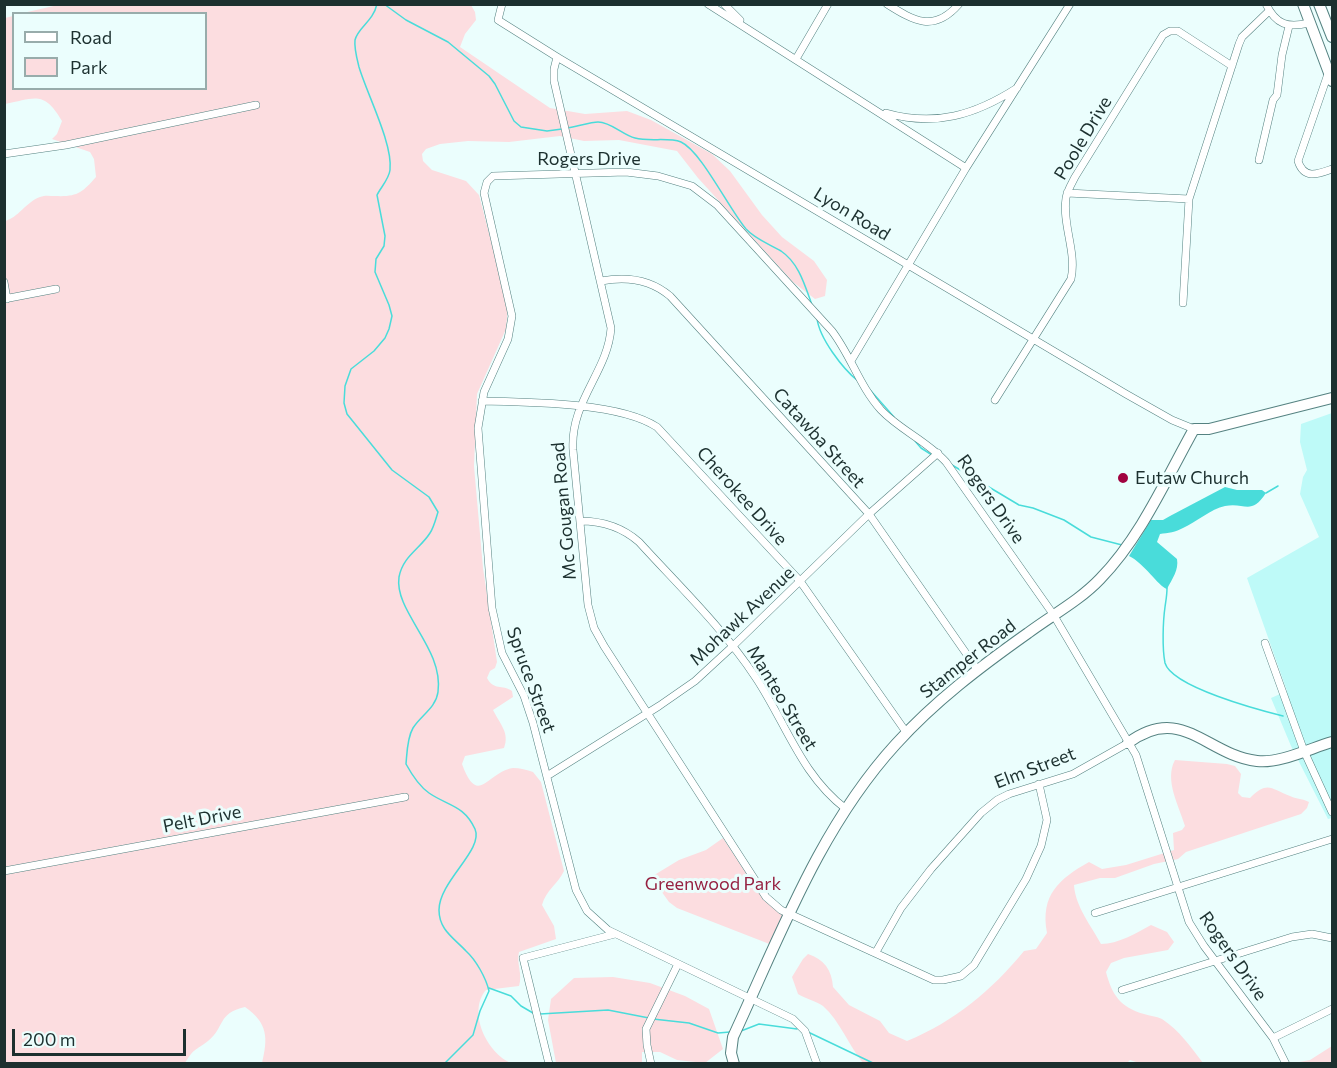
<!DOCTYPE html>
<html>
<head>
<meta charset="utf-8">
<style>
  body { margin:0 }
  #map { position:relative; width:1337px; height:1068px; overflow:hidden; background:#ebfefd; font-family:Commissioner,sans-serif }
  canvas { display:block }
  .frame { position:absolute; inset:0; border:6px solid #1c302f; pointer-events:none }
  .legend { position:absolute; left:12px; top:12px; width:195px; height:78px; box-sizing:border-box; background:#ebfefd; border:2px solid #98acab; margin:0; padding:8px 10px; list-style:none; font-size:18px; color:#1c302f }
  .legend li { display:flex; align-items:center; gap:12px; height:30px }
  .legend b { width:30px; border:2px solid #98acab }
  .scale { position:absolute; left:12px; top:1029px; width:174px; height:27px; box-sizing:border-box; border:3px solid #1c302f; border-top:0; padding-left:8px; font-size:18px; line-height:21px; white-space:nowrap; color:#1c302f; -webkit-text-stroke:4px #ebfefd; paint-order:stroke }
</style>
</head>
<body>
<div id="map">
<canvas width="1337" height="1068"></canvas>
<div class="frame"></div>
<ul class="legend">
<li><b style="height:8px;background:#fff"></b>Road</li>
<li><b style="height:16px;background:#fcdde0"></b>Park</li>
</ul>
<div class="scale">200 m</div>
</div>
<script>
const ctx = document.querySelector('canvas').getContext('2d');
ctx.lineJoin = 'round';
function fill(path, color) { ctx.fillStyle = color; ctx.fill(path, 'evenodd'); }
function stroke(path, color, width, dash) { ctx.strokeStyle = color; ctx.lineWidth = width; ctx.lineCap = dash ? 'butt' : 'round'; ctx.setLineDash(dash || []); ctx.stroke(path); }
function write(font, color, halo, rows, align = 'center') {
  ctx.font = font + ' Commissioner,sans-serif'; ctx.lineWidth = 6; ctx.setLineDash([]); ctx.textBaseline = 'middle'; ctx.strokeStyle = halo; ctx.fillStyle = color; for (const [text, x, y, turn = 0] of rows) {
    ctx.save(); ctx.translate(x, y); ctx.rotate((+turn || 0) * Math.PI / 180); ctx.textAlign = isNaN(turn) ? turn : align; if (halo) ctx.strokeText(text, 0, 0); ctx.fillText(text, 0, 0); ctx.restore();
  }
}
fill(new Path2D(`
  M1332 413V818L1328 819 1291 746 1271 698 1287 691 1247 578 1319 537 1300 494 1303 477 1307 470 1300 442 1301 424Z`), '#befaf8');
fill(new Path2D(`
  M58 5H471L475 12 476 20 465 34 460 47 550 108 585 114 627 111 651 120 712 154 730 171 762 215 782 237 814 261 827 280 825 296 815 299 793 282 698 178 677 151 619 140 584 141 560 136 509 142 468 141 440 144 426 149 422 154 423 161 432 170 466 181 479 195 508 306 506 329 477 394 474 466 483 568 497 662 495 668 490 671 487 678C494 691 502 684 512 691L513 697 493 710C500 724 510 733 504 748L465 756 462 764C478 808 487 772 513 768 520 768 527 770 533 772L541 782 564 871C558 884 546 890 542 905L554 926 556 939 519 952C516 963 523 974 519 986L486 990C467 1012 487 1053 511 1063H262C268 1038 268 1023 245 1007 217 1013 225 1028 208 1041 195 1051 194 1048 185 1063H5V221C18 218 26 202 40 197 45 195 50 196 55 196 77 197 82 193 96 177L94 159 90 152 52 139 57 134 62 121C44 90 35 98 5 104V18L13 16 14 88H206V14L23 13Z
  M1175 760 1227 764 1235 766 1241 774 1238 793 1242 797 1250 798C1268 780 1271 789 1290 796 1296 799 1301 798 1309 802L1307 808 1301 814 1186 852 1178 859 1154 864 1115 878H1100L1074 885C1075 906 1092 927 1101 944 1118 944 1137 933 1151 925L1167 932 1174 942 1168 950 1124 958 1111 963 1106 972C1112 995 1120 1007 1144 1014 1150 1016 1156 1016 1162 1019 1179 1030 1191 1047 1203 1063L1142 1064 1130 1060 1126 1064 863 1063C849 1046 840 1021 823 1006 818 1002 804 998 798 994L792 977 803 959 808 954C824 959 832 970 833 987L849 1005 880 1021 889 1033 907 1041C955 1021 991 991 1024 951L1036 949 1047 933C1040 895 1059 879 1089 862L1102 869 1126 865 1174 850 1173 833 1182 830 1185 826C1179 806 1164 780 1175 760Z
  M723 838 763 899 785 916 772 945 677 908 669 902 651 877 679 860 706 850Z
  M613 977 650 983 685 996 709 1009 723 1049 705 1063 677 1060 660 1052H642V1063H556L548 1020 551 999 574 978Z
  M1332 1046V1062L1294 1063 1310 1060Z`), '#fcdde0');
fill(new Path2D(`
  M1225 487 1237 490H1262L1266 493C1251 516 1245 502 1225 506 1211 509 1196 522 1183 528 1176 532 1168 533 1160 534L1157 542 1177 559C1179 570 1172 579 1167 589 1158 586 1144 563 1129 556L1151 520H1163L1170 516Z`), '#49dcda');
stroke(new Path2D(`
  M377 4C373 22 358 27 355 40 354 48 357 59 359 67 367 94 393 144 390 170 389 179 381 187 377 195L385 236 384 246 376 259 375 272 389 305 392 316 389 329 385 338 374 351 351 369 345 386 344 403 347 414 392 470 429 497 438 512C436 518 434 527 430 533 420 549 403 556 399 577 394 612 444 648 438 692 436 708 420 716 413 728 407 738 407 753 406 764 412 775 419 786 429 793 448 806 464 805 475 829 484 850 439 881 439 910 439 930 454 938 466 951 476 960 486 978 489 991L480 1011 473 1035 444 1064
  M384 4 406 20 448 42 489 76 495 84 514 121 521 127 547 131 562 129
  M567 128C574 127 592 122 598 122 611 122 623 135 635 138 650 142 668 137 681 142 701 151 729 209 746 229 755 239 769 244 781 251 799 263 805 286 812 305
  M817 318C819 338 843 369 858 381
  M871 391 894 417
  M915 441 921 448 932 455
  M952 465 1019 505 1033 508 1064 520 1091 537 1122 545
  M1266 493 1278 486
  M1167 588C1167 595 1166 600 1165 607 1163 621 1162 648 1165 663 1172 687 1259 710 1283 716
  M489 988 511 996 521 1006 533 1013
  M540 1014 608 1010 649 1018
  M653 1019 689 1023 718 1033 730 1032
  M741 1031 759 1024 797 1029
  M808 1032 875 1064`), '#49dcda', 1.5);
const street = new Path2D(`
  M502 4 498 20 557 57 1126 394 1172 420 1194 429
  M708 4 966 168
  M724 4 740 20
  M887 4C914 21 934 33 959 4
  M1266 4C1276 25 1288 28 1309 23
  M557 57 554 69V81L611 328C608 372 570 401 573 450L588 605 594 628 604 646 766 897 781 910 934 980H943L961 976 974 965 1026 879 1041 846 1047 820 1039 784
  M796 59 828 4
  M1329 71 1298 161C1304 180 1318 174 1332 169
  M886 113C935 127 975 115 1017 88
  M4 154 66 145 256 105
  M1259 160 1273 100 1277 95 1282 55 1289 26
  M1067 193 1189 199
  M601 281C627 276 650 279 670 296L869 514 977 669
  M4 282 7 299
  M4 299 56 289
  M1183 303 1189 199 1239 44 1242 37 1269 11
  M851 361 966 168 1070 4
  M995 400 1071 279C1077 252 1062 225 1066 198 1067 191 1072 183 1075 177L1163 35 1170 31H1178L1232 66
  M482 401C528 402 619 402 657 427L800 581 906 732
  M580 521C602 521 622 527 639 542 679 586 723 628 756 678 786 723 801 775 846 809
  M1265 643 1304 751 1332 812
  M547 776 659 706 695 681 733 646 869 514 938 453
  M4 871 405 797
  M1095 913 1332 839
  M876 952 901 908 931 869 981 813 997 800 1009 794 1073 774 1128 743
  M1122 990 1292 937 1312 934 1332 938
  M1273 1038 1332 1009
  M549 1064 523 958 615 934
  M651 1064 647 1045 646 1029 678 964
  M817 1064 805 1031 793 1019 608 930 587 911 576 890 533 723 524 696 502 653 492 608 478 428 484 392 508 339 512 316 484 193 487 182 493 176 626 172 658 176 692 186 717 205 832 331C851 356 860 387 881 410 900 430 927 441 946 462L1053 614 1136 755 1189 922 1204 946 1273 1038 1286 1064`);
const secondary = new Path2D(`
  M1128 743C1182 703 1206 755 1257 761 1279 764 1311 748 1332 742
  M734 1064 731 1053 733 1037C780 936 820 827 896 744 935 701 980 667 1028 633 1052 615 1079 601 1100 579 1141 537 1166 479 1194 429H1209L1332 398`);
const primary = new Path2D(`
  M1303 4 1332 81
  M1319 4 1332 37`);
stroke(street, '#558281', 8);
stroke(secondary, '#558281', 12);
stroke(primary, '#558281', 12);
stroke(street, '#fff', 7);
stroke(secondary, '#fff', 10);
stroke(primary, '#fff', 10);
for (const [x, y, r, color] of [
  [1123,478,6,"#a10340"]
]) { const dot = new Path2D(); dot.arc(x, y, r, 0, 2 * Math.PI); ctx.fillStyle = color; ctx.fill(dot); stroke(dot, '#ebfefd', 2); }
write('18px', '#1c302f', '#ebfefd', [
  ["Poole Drive",1083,138,-59],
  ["Rogers Drive",589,159],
  ["Lyon Road",852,214,31],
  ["Catawba Street",819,438,48],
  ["Cherokee Drive",742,496,48],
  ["Rogers Drive",991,499,55],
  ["Mc Gougan Road",564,511,-95],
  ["Mohawk Avenue",742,616,-43],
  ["Stamper Road",968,659,-38],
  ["Spruce Street",531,680,70],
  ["Manteo Street",782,698,59],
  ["Elm Street",1035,768,-21],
  ["Pelt Drive",202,819,-11],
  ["Rogers Drive",1233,956,55]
]);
write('18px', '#1c302f', '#ebfefd', [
  ["Eutaw Church",1135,478]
], 'left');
write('18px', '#962242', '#ebfefd', [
  ["Greenwood Park",713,884]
]);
</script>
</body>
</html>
